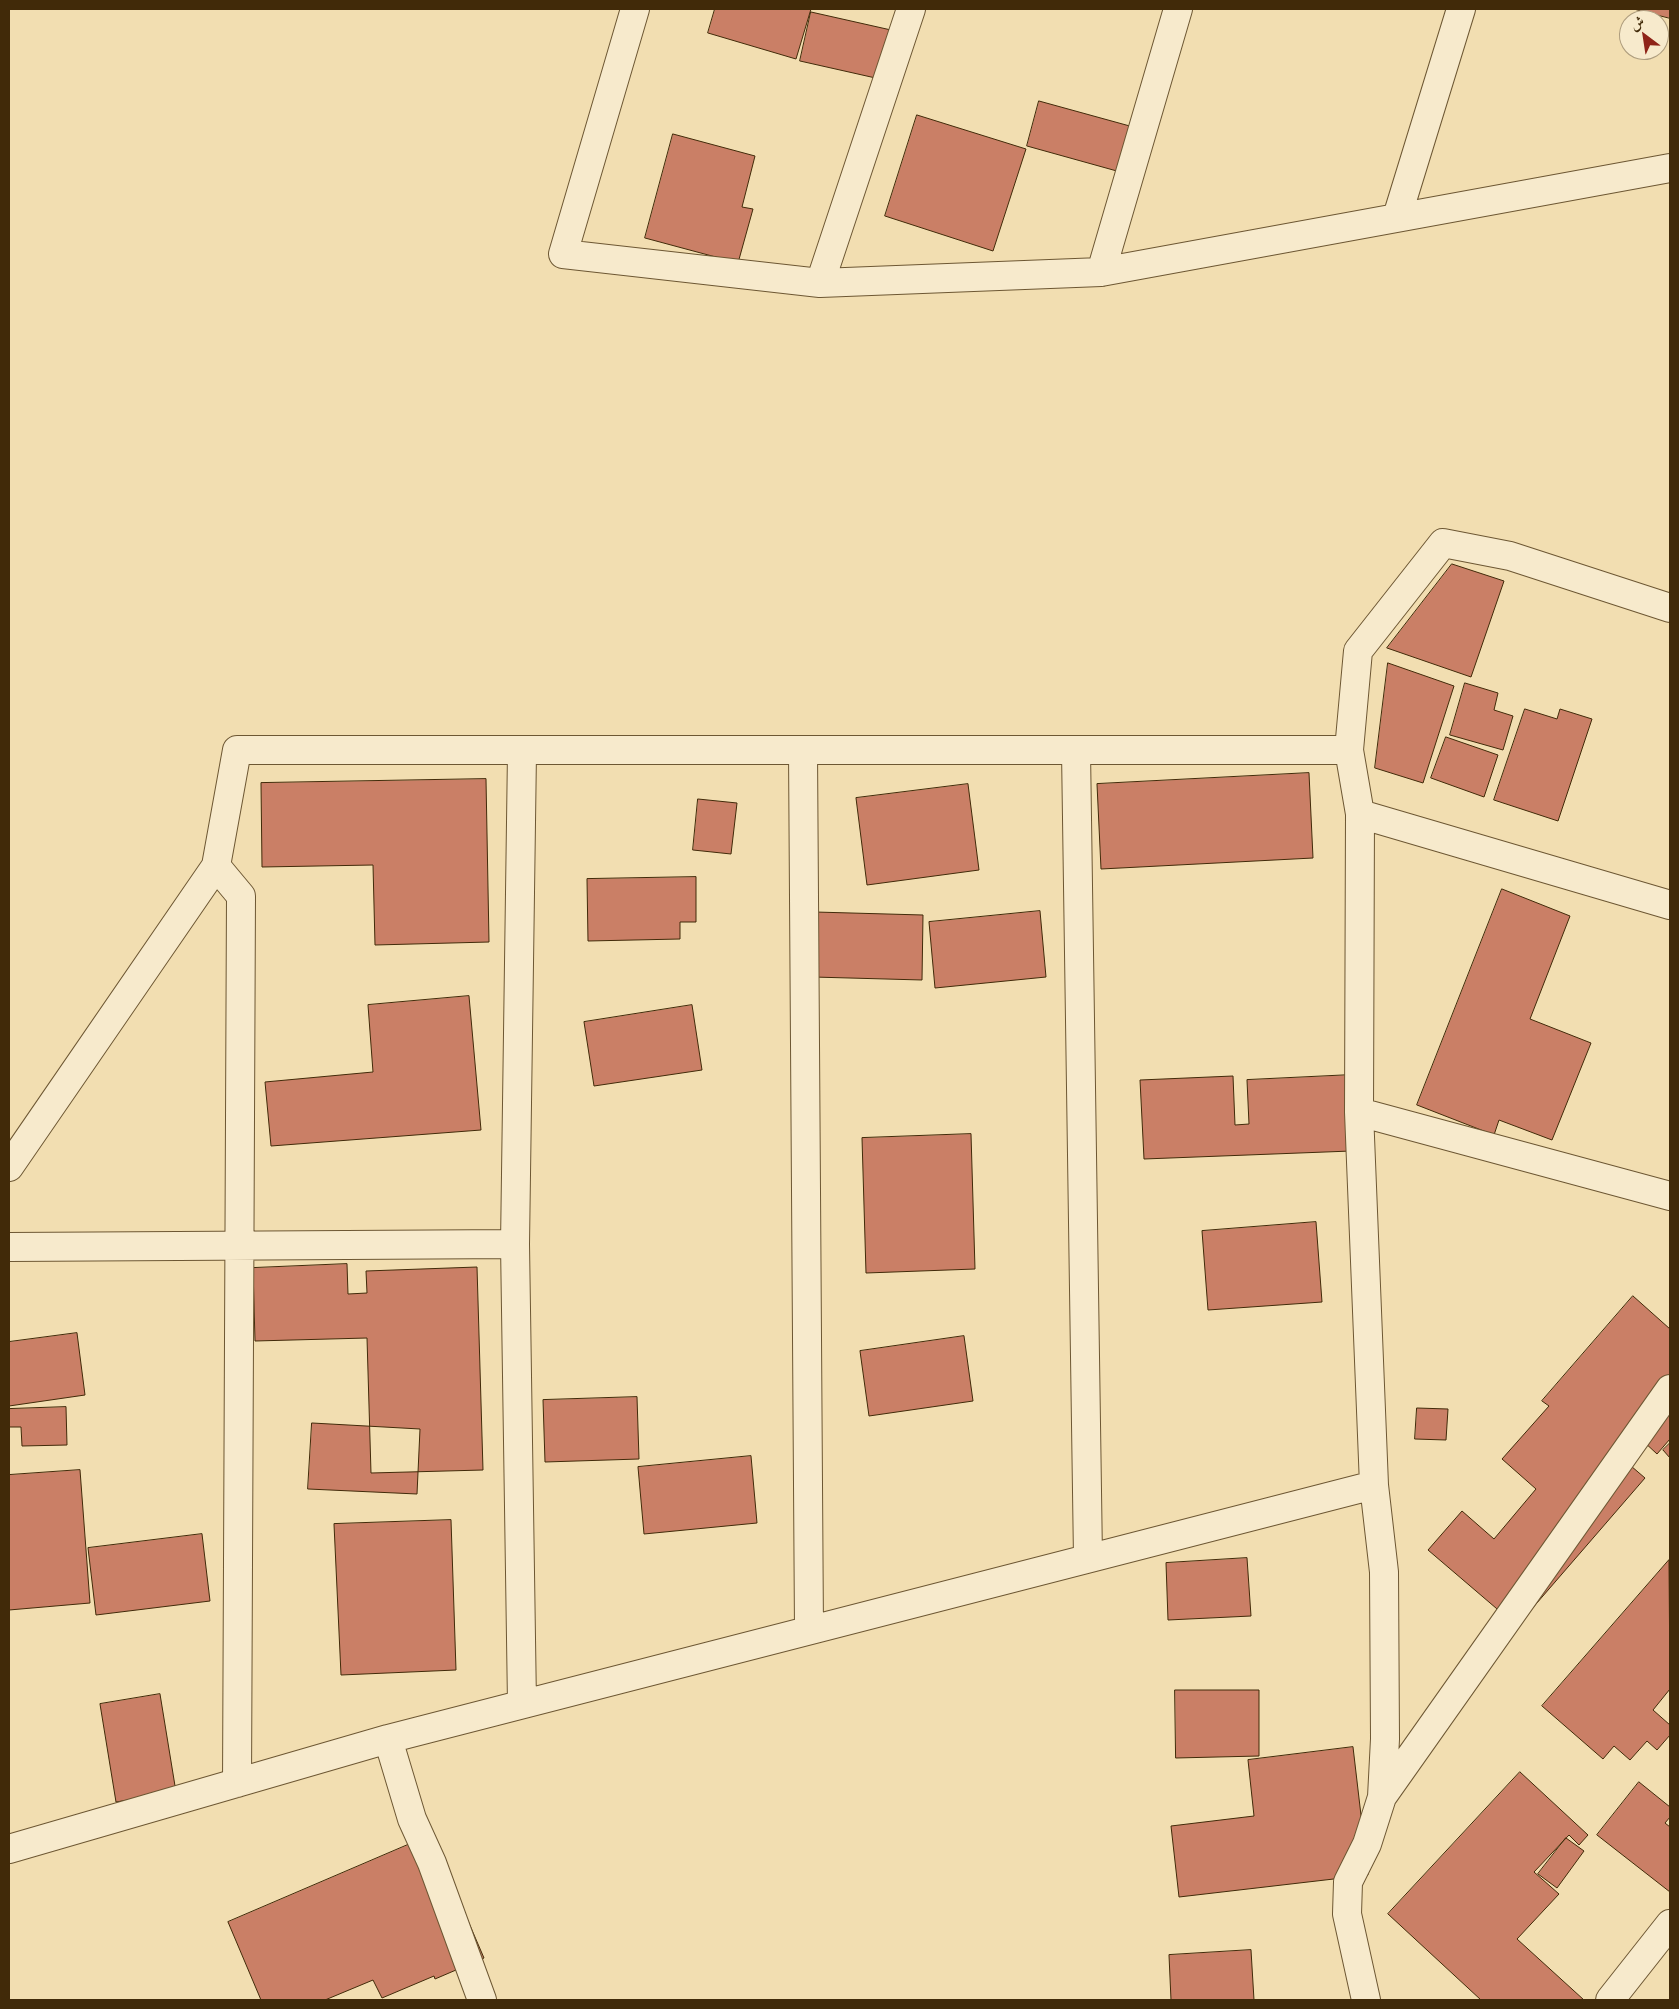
<!DOCTYPE html>
<html>
<head>
<meta charset="utf-8">
<style>
  body { margin:0 }
  #map { position:relative; width:1679px; height:2009px; overflow:hidden; background:#f2deb1; font-family:"Gentium Book Plus",Amiri,serif }
  canvas { display:block }
  .frame { position:absolute; inset:0; border:10px solid #412a09; pointer-events:none }
  .north { position:absolute; left:1619px; top:10px; width:50px; height:50px; box-sizing:border-box; background:#f7eacc; border:1px solid #ae9d7e; border-radius:50%; rotate:329deg; font-size:14px; font-weight:700; line-height:20px; text-align:center; color:#412a09 }
  .north::after { content:''; display:block; margin:auto; width:18px; height:22px; background:#8f2418; clip-path:polygon(50% 0,100% 100%,50% 72%,0 100%) }
</style>
</head>
<body>
<div id="map">
<canvas width="1679" height="2009"></canvas>
<div class="frame"></div>
<div class="north">ش</div>
</div>
<script>
const ctx = document.querySelector('canvas').getContext('2d');
ctx.lineJoin = 'round';
function fill(path, color) { ctx.fillStyle = color; ctx.fill(path, 'evenodd'); }
function stroke(path, color, width, dash) { ctx.strokeStyle = color; ctx.lineWidth = width; ctx.lineCap = dash ? 'butt' : 'round'; ctx.setLineDash(dash || []); ctx.stroke(path); }
const building = new Path2D(`
  M715 9H811L796 59 708 33Z
  M1634 9H1670V18Z
  M811 12 891 30 880 79 800 61Z
  M1039 101 1137 128 1124 173 1027 146Z
  M917 115 1026 149 993 251 885 216Z
  M673 134 755 156 742 207 753 209 738 263 645 238Z
  M1452 564 1504 581 1471 677 1387 648Z
  M1388 663 1454 686 1423 783 1375 768Z
  M1465 683 1498 693 1494 710 1513 716 1503 750 1450 735Z
  M1525 709 1557 719 1560 709 1592 719 1558 821 1494 800Z
  M1446 737 1498 755 1484 797 1431 778Z
  M1309 773 1313 858 1101 869 1097 784Z
  M486 779 489 942 375 945 373 865 262 867 261 783Z
  M968 784 979 870 867 885 856 798Z
  M698 799 737 803 731 854 693 850Z
  M696 877V922H680V939L588 941 587 879Z
  M1502 889 1570 916 1530 1019 1591 1043 1552 1140 1499 1120 1494 1135 1417 1105Z
  M1040 911 1046 977 935 988 929 922Z
  M815 912 923 915 922 980 813 977Z
  M469 996 481 1130 271 1146 265 1082 373 1072 368 1005Z
  M692 1005 702 1070 594 1086 584 1022Z
  M1351 1075V1151L1144 1159 1140 1080 1233 1076 1235 1125 1249 1124 1247 1080Z
  M971 1134 975 1269 866 1273 862 1138Z
  M1316 1222 1322 1302 1208 1310 1202 1231Z
  M347 1264 348 1294 367 1293 366 1271 477 1267 483 1470 371 1473 367 1338 255 1341 253 1268Z
  M1633 1296 1670 1329V1439L1657 1454 1642 1440 1624 1460 1645 1478 1517 1626 1428 1550 1462 1511 1494 1539 1536 1489 1502 1459 1549 1406 1542 1401Z
  M77 1333 85 1395 9 1406V1342Z
  M964 1336 973 1401 869 1416 860 1351Z
  M637 1397 639 1459 545 1462 543 1400Z
  M66 1407 67 1445 22 1446 21 1427H9V1409Z
  M1417 1408 1448 1409 1446 1440 1415 1439Z
  M312 1423 420 1429 417 1494 308 1489Z
  M1670 1443V1458L1663 1450Z
  M751 1456 757 1523 644 1534 638 1467Z
  M80 1470 90 1603 9 1610V1475Z
  M451 1520 456 1670 341 1675 334 1524Z
  M202 1534 210 1601 96 1615 88 1548Z
  M1247 1558 1251 1616 1168 1620 1166 1563Z
  M1669 1560 1670 1689 1653 1710 1670 1725V1735L1657 1750 1647 1741 1630 1760 1614 1746 1603 1759 1542 1706Z
  M1175 1690H1259V1756L1176 1758Z
  M160 1694 176 1792 116 1802 100 1704Z
  M1353 1747 1368 1875 1179 1897 1171 1826 1254 1816 1248 1760Z
  M1520 1772 1588 1835 1579 1845 1569 1835 1534 1872 1559 1894 1517 1939 1584 2000H1481L1388 1914Z
  M1639 1782 1670 1807V1817L1665 1823 1670 1827V1892L1597 1835Z
  M431 1835 484 1958 435 1979 434 1976 382 1998 373 1980 325 2000H261L228 1922Z
  M1566 1838 1584 1851 1557 1888 1538 1874Z
  M1251 1950 1254 2000H1171L1169 1955Z`);
fill(building, '#ca7f66');
stroke(building, '#412a09', 1);
const minor = new Path2D(`
  M635 9 563 254 820 283 1101 272 1670 168
  M1397 217 1461 9
  M1101 272 1178 9
  M820 283 911 9
  M1670 608 1510 556 1443 543 1358 651 1349 750 1360 814 1359 1112 1670 1196
  M803 751 809 1630
  M1076 751 1088 1558
  M522 752 515 1244 522 1704
  M1360 814 1670 905
  M216 866 241 896 237 1783
  M1359 1112 1374 1485 1384 1572 1385 1739 1382 1797 1367 1844 1348 1882 1347 1914 1366 2000
  M9 1167 216 866 237 750H1349
  M9 1247 515 1244
  M388 1739 1374 1485
  M1382 1797 1670 1389
  M9 1849 388 1739 412 1819 432 1863 482 2000
  M1610 2000 1670 1924`);
stroke(minor, '#6d5733', 30);
stroke(minor, '#f7eacc', 28);
</script>
</body>
</html>
